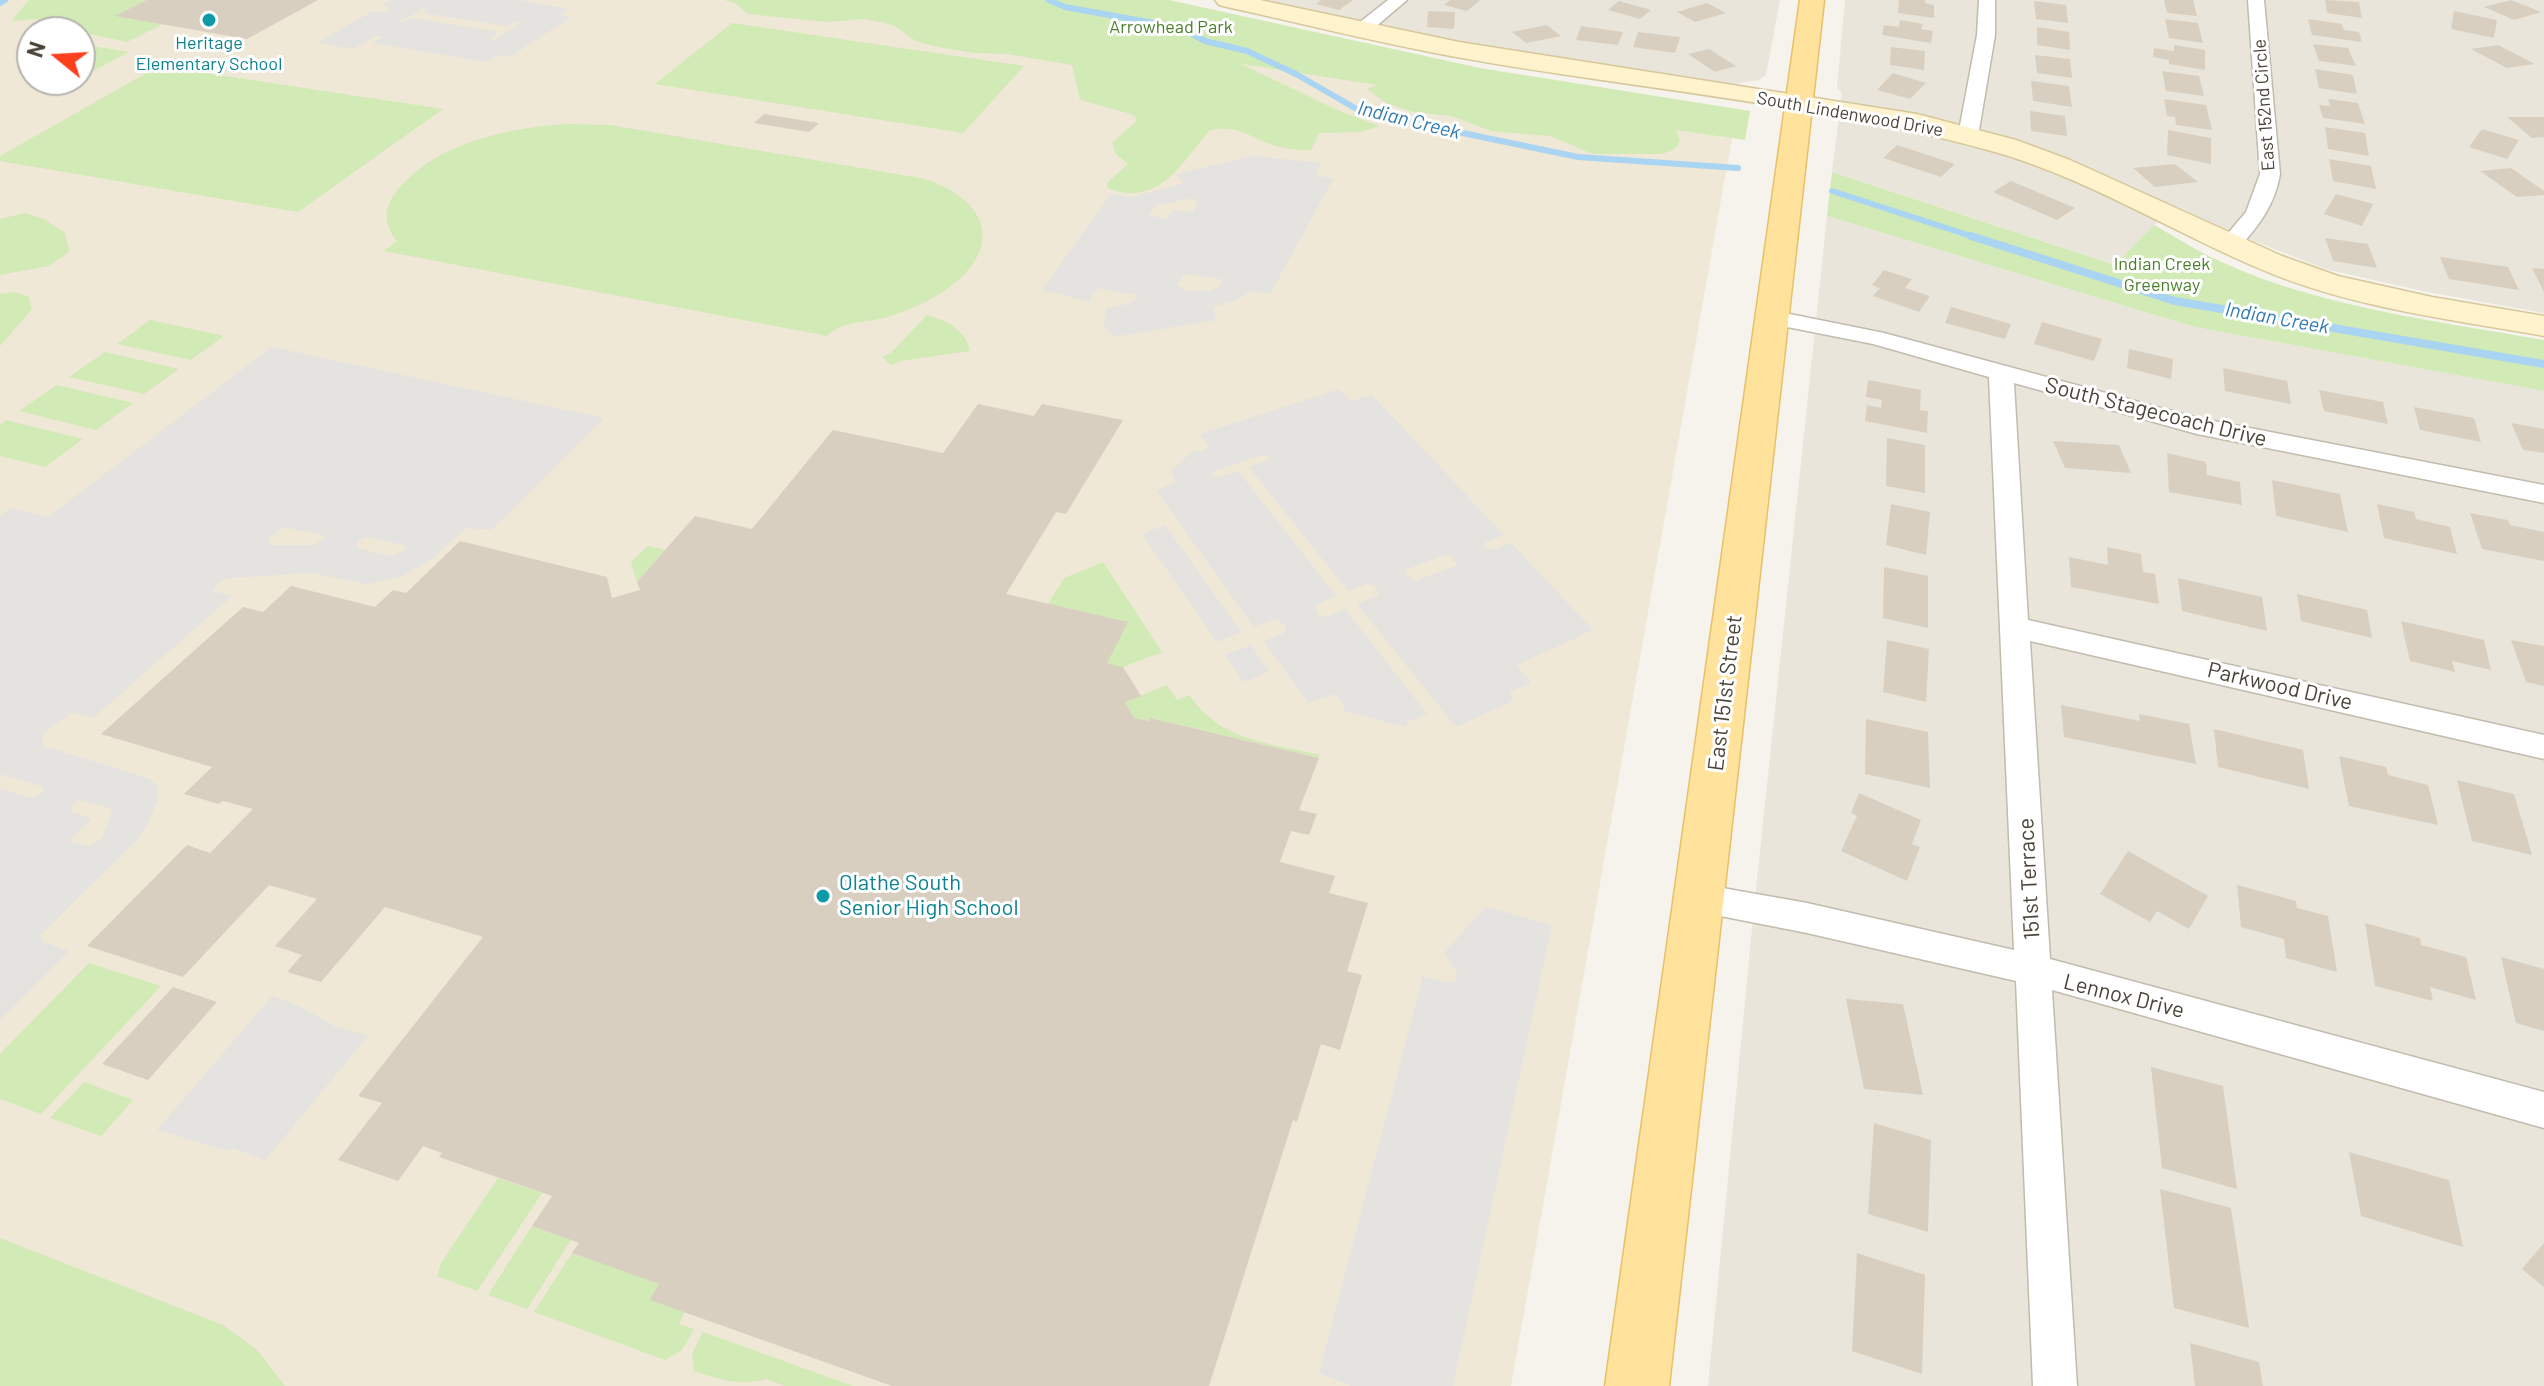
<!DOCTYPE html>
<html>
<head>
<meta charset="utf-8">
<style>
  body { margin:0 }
  #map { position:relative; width:2544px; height:1386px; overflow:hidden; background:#f6f3ec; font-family:Barlow,sans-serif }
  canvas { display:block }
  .north { position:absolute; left:16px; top:16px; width:80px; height:80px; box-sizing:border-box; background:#fff; border:2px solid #b7b4b0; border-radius:50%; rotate:288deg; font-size:22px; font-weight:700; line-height:32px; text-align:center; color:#4b4439 }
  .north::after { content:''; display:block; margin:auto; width:28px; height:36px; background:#fc3f1d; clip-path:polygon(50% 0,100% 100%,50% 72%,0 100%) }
</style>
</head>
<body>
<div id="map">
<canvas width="2544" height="1386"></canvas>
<div class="north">N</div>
</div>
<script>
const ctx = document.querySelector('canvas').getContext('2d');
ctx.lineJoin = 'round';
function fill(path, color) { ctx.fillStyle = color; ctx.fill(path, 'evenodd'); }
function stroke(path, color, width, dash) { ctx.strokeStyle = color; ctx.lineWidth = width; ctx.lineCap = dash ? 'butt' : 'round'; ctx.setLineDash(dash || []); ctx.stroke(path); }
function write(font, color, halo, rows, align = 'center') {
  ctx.font = font + ' Barlow,sans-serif'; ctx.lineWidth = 6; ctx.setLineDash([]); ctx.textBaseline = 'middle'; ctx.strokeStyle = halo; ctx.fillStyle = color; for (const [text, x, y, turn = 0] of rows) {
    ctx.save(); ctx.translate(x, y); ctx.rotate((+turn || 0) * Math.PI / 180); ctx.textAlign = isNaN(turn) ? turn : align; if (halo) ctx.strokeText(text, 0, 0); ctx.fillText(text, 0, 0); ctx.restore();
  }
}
fill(new Path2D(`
  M1262 0H1780L1766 75 1759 80 1725 85 1556 60 1367 25Z
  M1845 0H2544V313L2423 291 2325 269 2239 235 2178 207 2154 225 2116 265 1832 172 1842 93 1837 88Z
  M1827 216 2195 327 2544 391V1386H1708L1754 908Z`), '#eae5da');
fill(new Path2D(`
  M6 0H816L1732 138 1511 1386H0V6ZM32 32H80V80H32Z`), '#efe8d6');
fill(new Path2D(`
  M29 0H147L117 16 163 24 127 42 80 32 37 28 41 23 38 19 11 21Z
  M724 0H1169L1480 68 1750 111 1745 140 1676 130 1680 140 1676 148 1663 154H1593L1550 136 1491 131 1451 116 1413 112 1386 103 1367 89 1377 85 1241 64 1335 109 1379 126 1361 132 1319 133 1311 150C1298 150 1284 149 1272 145 1247 136 1240 125 1210 130 1181 163 1160 208 1107 188L1108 182 1128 164 1116 154 1112 143 1138 120 1131 114 1080 100 1072 65 1007 54 975 53 938 47 916 41 893 25 865 19 827 22 748 14 735 3Z
  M732 23 1024 66 963 133 655 84Z
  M80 44 129 52 80 78Z
  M159 66 443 109 298 212 0 161V156Z
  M570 124 611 125 925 179C983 198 1007 243 951 286 932 301 907 311 884 318 864 323 841 321 827 336L384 251 397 241C385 227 383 211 394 195 431 143 510 127 570 124Z
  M1832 172 2115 265 2154 225C2177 238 2200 253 2224 263 2320 307 2441 322 2544 340V391L2195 327 1827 216Z
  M25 213 44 219 65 233 69 252 49 266 0 275V219Z
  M15 292 29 297 32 309 0 346V294Z
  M927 315C947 321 965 329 970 351L900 361 891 365 882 357 891 353Z
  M150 320H151L224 336 191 360 117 344Z
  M105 352 179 369 144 394 69 377Z
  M57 385 133 403 96 430 19 411Z
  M6 420 83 439 45 467 0 456V425Z
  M648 546 665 550 637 582 631 562Z
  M1103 562 1162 652 1123 667 1107 663 1048 604 1064 578Z
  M1167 685 1177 700 1189 695C1220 741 1269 743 1320 755L1319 758 1151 718 1149 721 1134 718 1125 702Z
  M89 963 161 986 41 1114 0 1099V1054Z
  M84 1082 133 1100 101 1136 50 1118Z
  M498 1178 542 1193 477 1291 437 1276 441 1263Z
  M532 1226 571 1240 527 1309 488 1295Z
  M0 1238 223 1325 257 1350 285 1386H0Z
  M572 1253 659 1284 685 1312 679 1324 694 1329 682 1350 665 1360 534 1312Z
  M703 1332 853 1386H785L766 1379C740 1386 720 1380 694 1371L692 1353Z`), '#d2eab5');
fill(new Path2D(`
  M391 0H518L568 9 560 15 571 17 510 57 497 55 486 62 372 43 382 37 379 35 352 49 317 43 371 12H387L390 8 382 5ZM430 5 422 13 508 26 517 21 523 22 494 40 490 39 498 32 413 18 397 23Z
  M1253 156 1321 163 1315 175 1333 179 1270 294 1250 291 1237 300 1213 307 1216 320 1114 337 1104 326 1106 308 1128 304 1137 299 1136 295 1097 288 1091 296V302L1042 290 1111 194 1132 197 1181 184 1183 182 1176 174ZM1191 198 1198 203 1193 212 1174 210 1167 219 1148 215 1156 206ZM1184 274 1221 279 1223 282 1219 287 1209 291H1185L1177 284Z
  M272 347 604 418 491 530 466 528 433 558 403 576 367 584 312 573 231 578 218 582 212 591 232 596 93 718 72 712 47 730 41 739 44 746 150 779 157 786 158 799 147 826 137 840 40 935 43 942 69 951 0 1020V789L32 798 42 793 44 787 0 774V516L11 508 48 517ZM284 527 323 535 324 539 314 545H270L269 538ZM367 537 404 545 406 549 391 556 357 548 358 541ZM80 800 110 808 111 815 102 838 89 847 69 841 92 818 71 812V806Z
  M1339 389 1351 401 1372 395 1504 535 1484 543 1485 548 1493 550 1511 543 1593 630 1517 665 1531 683 1510 692 1513 701 1456 727 1357 604 1379 595 1375 586 1367 584 1348 591 1249 467 1269 460V456L1262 455 1214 471 1212 475 1218 477 1238 471 1336 596 1314 605 1319 616 1325 617 1345 609 1427 714 1408 722 1405 727 1344 711V705L1335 694 1308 703 1264 641 1284 633 1286 627 1276 619 1254 627 1156 490 1176 482 1171 471 1194 450 1204 451 1209 447 1200 434ZM1445 555 1452 556 1457 565 1416 581 1405 574 1407 569Z
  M1165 525 1241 632 1217 642 1142 534Z
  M1251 645 1269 672 1244 682 1225 655Z
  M1486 907 1552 925 1453 1386H1351L1319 1373 1423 976 1448 983 1456 981 1457 973 1444 953Z
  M272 996 299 1006 334 1026 368 1036 265 1160 232 1148 228 1151 157 1130Z`), '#e5e3e0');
stroke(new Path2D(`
  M1049 0 1065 7 1181 28 1205 41 1247 51 1296 74 1362 112 1578 157 1738 168
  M0 3 5 0
  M1832 191 1977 238`), '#a9d4f2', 6);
stroke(new Path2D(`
  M1971 236 2175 301 2544 364`), '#a9d4f2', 8);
fill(new Path2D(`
  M147 0H318L247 39 115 16Z
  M1321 0H1353L1339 10 1316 4Z
  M1450 0H1480L1467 11 1444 5Z
  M1899 0H1925V3L1934 5V18L1898 13Z
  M2164 0H2193L2197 16 2167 13Z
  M2325 0 2359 2 2362 18 2327 13Z
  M2511 0 2541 12 2514 20 2484 7Z
  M1619 1 1651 10 1640 19 1608 10Z
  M2034 1 2066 5 2068 23 2036 19Z
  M1707 3 1726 13 1695 22 1677 12Z
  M1428 11 1455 12 1454 29 1427 27Z
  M2454 11 2497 20 2494 38 2451 29Z
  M2165 19 2198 23 2203 43 2169 38Z
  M2308 19 2342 24 2344 30 2359 32 2362 42 2312 35Z
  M1900 20 1923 24 1921 29 1933 31 1931 43 1882 35 1884 25 1899 27Z
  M1547 25 1561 36 1526 43 1512 32Z
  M1581 26 1623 32 1618 45 1576 40Z
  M2037 27 2069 32 2070 50 2037 45Z
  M1638 32 1680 37 1675 53 1633 47Z
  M2313 44 2348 48 2356 66 2319 61Z
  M2174 45 2205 50V70L2169 64V60L2153 57 2154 48 2174 51Z
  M2498 45 2535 64 2507 68 2471 49Z
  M1891 47 1925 51 1924 70 1890 65Z
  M1709 49 1736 66 1715 72 1688 54Z
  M2035 55 2070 59 2072 78 2037 73Z
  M2315 69 2353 75 2357 94 2319 88Z
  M2162 71 2199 76 2204 96 2166 91Z
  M1893 73 1926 83 1910 99 1877 90Z
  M2031 81 2069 86 2072 107 2033 101Z
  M2164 99 2206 105 2212 130 2176 125 2175 117 2167 116Z
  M2328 99 2358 103 2365 124 2323 118 2319 105 2330 106Z
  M2030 111 2065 116 2067 136 2031 131Z
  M764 114 819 123 809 132 754 123Z
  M2507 117H2544V137L2532 138Z
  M2325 127 2365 133 2369 156 2328 149Z
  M2482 129 2519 140 2507 159 2469 147Z
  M2168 130 2211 138V164L2167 155Z
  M1897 145 1955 164 1941 177 1883 158Z
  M2329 159 2371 166 2376 189 2333 181Z
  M2175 164 2198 182 2155 187 2133 168Z
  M2511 168 2544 191V195L2517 197 2480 171Z
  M2011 181 2075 208 2057 220 1993 192Z
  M2336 194 2373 204 2362 226 2324 214Z
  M2325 238 2368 244 2377 268 2333 261Z
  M2440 257 2508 267 2519 290 2449 279Z
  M2532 268 2544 269V292Z
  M1884 270 1912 279 1905 288 1930 296 1919 312 1873 296 1880 288 1872 285Z
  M1951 307 2011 324 2005 339 1945 323Z
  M2042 322 2102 339 2094 361 2034 344Z
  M2129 349 2173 359 2171 379 2127 368Z
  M2223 368 2287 381 2291 404 2225 391Z
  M1868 380 1921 390 1920 410 1928 411 1927 433 1865 421 1867 405 1881 408 1882 400 1866 397Z
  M2319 390 2383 402 2388 424 2324 411Z
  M978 404 1034 416 1042 404 1123 420 1066 514 1056 512 1006 594 1128 622 1107 663 1123 667 1141 696 1125 702 1134 718 1149 721 1150 718 1319 758 1299 810 1317 814 1309 835 1291 831 1280 862 1335 876 1329 893 1368 903 1347 971 1362 975 1340 1050 1321 1044 1297 1122 1293 1120 1209 1386H892L650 1300 659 1284 572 1253 579 1243 532 1226 552 1196 439 1157 442 1153 423 1146 398 1181 338 1160 382 1103 358 1096 483 937 385 907 321 982 287 972 302 955 275 946 317 899 269 885 183 977 87 946 187 845 210 853 253 809 223 801 219 804 184 794 212 767 101 734 243 607 263 612 291 586 375 607 393 590 406 593 460 541 607 577 612 598 640 590 637 582 695 516 752 529 833 430 943 453Z
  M2414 407 2474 418 2481 442 2420 430Z
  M2511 423 2544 429V453L2523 450Z
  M1887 438 1925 445V493L1886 486Z
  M2053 441 2119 445 2131 473 2065 468Z
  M2167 453 2206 462 2207 475 2240 482 2242 505 2169 492Z
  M2272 480 2340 494 2348 532 2276 516Z
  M1891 504 1930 512 1926 555 1886 545Z
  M2377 504 2414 512 2416 519 2450 527 2457 554 2384 538Z
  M2470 513 2508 520 2510 525 2544 532V561L2482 549Z
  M2107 547 2141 554 2143 572 2155 574 2159 604 2071 587 2069 557 2108 565Z
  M1884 567 1928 576V628L1883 618Z
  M2178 578 2262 597 2267 631 2182 611Z
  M2297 594 2367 610 2372 638 2301 621Z
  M2401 621 2484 640 2491 670 2452 661 2455 672 2410 661Z
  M1887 640 1929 649 1926 702 1883 692Z
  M2511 640 2544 646V686L2526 682Z
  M2061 705 2140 721 2139 714 2189 724 2196 764 2064 737Z
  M1866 719 1928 732 1930 788 1865 774Z
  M2214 729 2303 750 2309 789 2218 767Z
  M2339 756 2386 767 2388 775 2428 785 2438 825 2349 806Z
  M2457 780 2514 794 2532 855 2472 841Z
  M1859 793 1921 820 1912 844 1920 847 1907 881 1841 851 1857 816 1851 813Z
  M2128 851 2208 896 2189 929 2157 911 2150 922 2100 894Z
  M2237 885 2296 901 2297 908 2328 916 2337 972 2286 958 2284 939 2241 927Z
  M2365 923 2420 938 2421 945 2466 957 2476 1000 2430 987 2433 1001 2375 986Z
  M2501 957 2544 969V1031L2516 1023Z
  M173 987 217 1002 148 1080 102 1064Z
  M1846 999 1903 1004 1923 1095 1864 1089Z
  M2151 1067 2223 1086 2237 1189 2162 1168Z
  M1874 1123 1931 1140 1928 1232 1868 1214Z
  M2349 1152 2449 1180 2463 1247 2361 1216Z
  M2160 1189 2231 1208 2249 1328 2174 1308Z
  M2544 1243V1287L2522 1269Z
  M1857 1253 1925 1275 1922 1374 1852 1351Z
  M2190 1343 2259 1362 2263 1386H2195Z`), '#d8cfc1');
const street = new Path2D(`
  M1388 0H1407L1367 34H1355L1352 30 1355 26Z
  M1979 0H1995V35L1978 136 1968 142 1958 136 1977 35Z
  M2248 0H2264L2280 174C2275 205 2258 227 2237 250L2229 251 2218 245 2246 212 2260 174Z
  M1770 310 1884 333 2198 418 2544 485V503L2197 434 2014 383 2028 620 2544 735V759L2030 641 2050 959 2544 1092V1128L2052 990 2077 1386H2033L2016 981 1807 933 1700 912 1688 908 1683 898 1688 888 1700 884 1807 903 2014 950 1989 377 1873 344 1762 322 1759 317 1762 312Z`);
const secondary = new Path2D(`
  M1215 0H1260L1459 42 1917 114 2016 140 2070 160 2282 256 2338 276 2432 297 2544 316V336C2449 319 2347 307 2258 268 2169 230 2081 175 1988 150 1816 103 1636 89 1462 58 1383 44 1305 24 1227 7L1219 5Z`);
const primary = new Path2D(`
  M1800 0H1824L1669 1386H1605Z`);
stroke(street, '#c2bbae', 3);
stroke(secondary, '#d6c79b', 3);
stroke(primary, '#e6c16a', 3);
fill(street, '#fff');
fill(secondary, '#fff3cd');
fill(primary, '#ffe39c');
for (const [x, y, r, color] of [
  [209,20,8,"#0f9aa8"],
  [823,896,8,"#0f9aa8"]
]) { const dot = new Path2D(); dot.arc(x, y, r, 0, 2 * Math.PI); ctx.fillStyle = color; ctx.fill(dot); stroke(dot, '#fff', 3); }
write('18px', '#4a7f2a', '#fff', [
  ["Arrowhead Park",1171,27],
  ["Indian Creek",2162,264],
  ["Greenway",2162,285]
]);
write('18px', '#0d838f', '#fff', [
  ["Heritage",209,43],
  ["Elementary School",209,64]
]);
write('18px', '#4b4439', '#fff', [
  ["East 152nd Circle",2264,105,-94],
  ["South Lindenwood Drive",1850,114,10]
]);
write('italic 20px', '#2e7ab2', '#fff', [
  ["Indian Creek",1409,120,14],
  ["Indian Creek",2277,318,10]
]);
write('22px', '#4b4439', '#fff', [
  ["South Stagecoach Drive",2156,412,14],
  ["Parkwood Drive",2280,686,13],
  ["East 151st Street",1725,693,-83],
  ["151st Terrace",2029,879,-93],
  ["Lennox Drive",2124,996,14]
]);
write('22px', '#0d838f', '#fff', [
  ["Olathe South",839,883],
  ["Senior High School",839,908]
], 'left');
</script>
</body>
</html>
